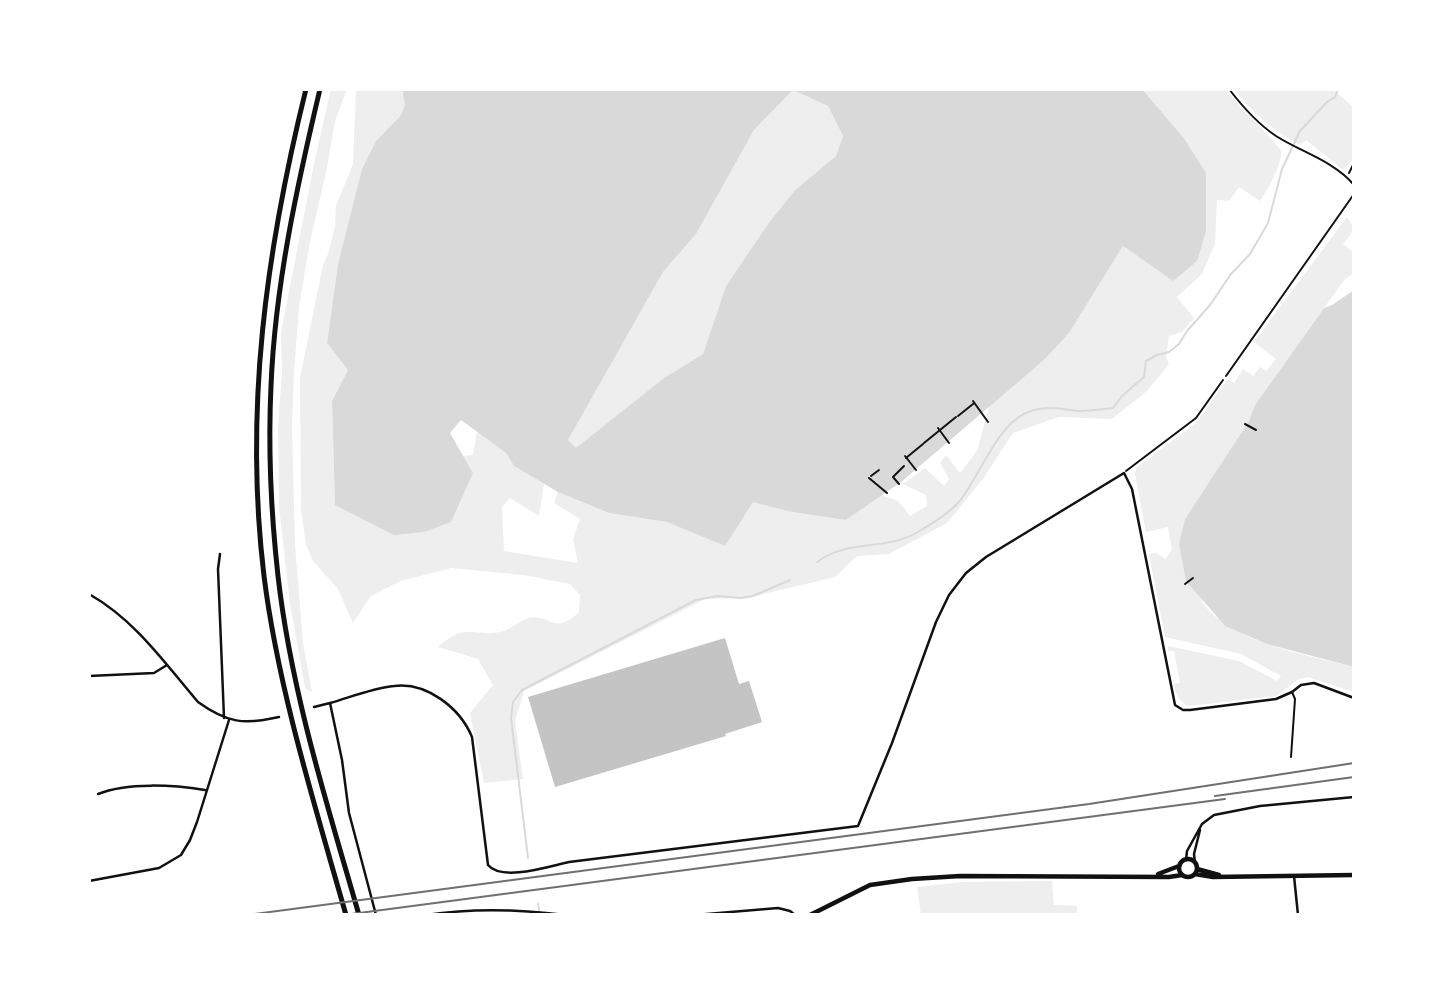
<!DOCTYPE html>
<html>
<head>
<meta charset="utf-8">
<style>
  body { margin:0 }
  #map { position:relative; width:1443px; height:1004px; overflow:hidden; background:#fff; font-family:Overpass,sans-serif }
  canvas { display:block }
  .frame { position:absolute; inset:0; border:91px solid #fff; pointer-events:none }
</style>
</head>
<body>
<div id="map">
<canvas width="1443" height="1004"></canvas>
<div class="frame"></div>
</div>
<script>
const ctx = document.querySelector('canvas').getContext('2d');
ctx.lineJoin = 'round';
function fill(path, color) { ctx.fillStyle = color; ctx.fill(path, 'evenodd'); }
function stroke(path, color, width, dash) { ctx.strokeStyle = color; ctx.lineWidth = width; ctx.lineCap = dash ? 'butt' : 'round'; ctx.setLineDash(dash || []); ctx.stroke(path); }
fill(new Path2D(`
  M331 89H347L335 121 326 173 310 241 299 307 294 372 292 425 295 545 303 643 312 692 305 688 290 604 279 507 278 425 282 374 281 332 315 159Z
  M356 89H402L405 106 401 115 376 141 362 169 338 264 327 343 348 370 332 401 335 505 473 473 463 456 473 455 477 432 506 453 514 466 544 484 539 516 510 498 502 507 504 551 578 563 573 539 580 519 554 503 558 492 609 513 667 522 725 546 752 501 792 512 846 520 881 495 898 501 910 516 927 506 926 495 903 484 925 468 944 486 949 479 940 463 946 455 960 473 977 451 990 404 1044 360 1069 333 1123 246 1173 281 1183 137 1142 89H1225C1233 99 1280 146 1281 151 1283 162 1267 191 1260 201L1239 187 1229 201 1217 200 1215 244 1202 274 1177 297 1194 318 1182 332 1169 336 1166 356 1169 364 1147 391 1112 419 1059 417 1013 433 983 479 947 523 889 554 857 556 835 577 747 598 705 599 524 691 515 721 523 779 484 783 470 713 493 685 478 659 438 647C468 620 474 639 504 631 513 628 520 620 529 618 552 614 554 636 579 612L580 595 570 584 524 575 451 568 401 581 382 590 370 597 353 623 338 589 313 561 306 545 301 511 300 378 323 265 328 254 335 226 336 206 353 164Z
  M1234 89H1338L1336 92 1354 108V158L1343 170 1306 140 1300 145C1273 130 1253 114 1234 89Z
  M793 90 828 106 843 136 836 156 795 190 768 224 726 286 703 354 664 378 576 449 568 440 663 272 696 234 754 130Z
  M1347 217C1357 229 1352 233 1343 244L1354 253V273L1345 279 1324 308 1255 405 1249 421 1185 519C1188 535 1197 593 1203 603 1229 642 1311 656 1354 667V692L1308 677 1299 679 1276 696 1189 706C1179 702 1176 695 1174 684L1180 683 1174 651H1168V646L1239 661 1277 681 1281 676 1241 654 1165 637 1149 554 1157 553 1165 559 1172 550 1168 527 1146 532 1135 474 1136 468 1194 425 1228 379 1234 383 1243 369 1253 376 1260 367 1266 371 1276 359 1254 342Z
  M1052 881 1054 905 1077 906V915H921L917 887 963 882Z`), '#eee');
fill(new Path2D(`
  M402 89H1142L1183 137 1206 173V231L1197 261 1173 281 1123 246 1069 333 1044 360 901 482 846 520 792 512 753 502 725 546 667 522 609 513 558 492 514 466 506 453 461 420 450 433 473 473 451 522 424 532 394 535 335 505 332 401 348 370 327 343 338 264 362 169 376 141 401 115 405 105ZM793 90 828 106 843 136 836 156 795 190 768 224 726 286 703 354 664 378 576 448 568 440 663 272 696 234 754 130Z
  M1354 290V667L1267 644 1225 626 1186 581 1179 544 1185 519 1249 421 1255 405 1324 308 1332 305Z`), '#d9d9d9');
stroke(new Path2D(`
  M817 562C847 539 886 551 918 532 932 523 946 516 957 504 981 477 997 419 1034 410 1046 407 1059 408 1070 410 1083 413 1100 409 1113 408L1122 396 1144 377 1146 361 1157 355 1169 352 1179 344 1187 331 1210 305 1231 274 1250 254 1268 223 1282 169 1300 131 1327 102 1335 97 1338 89
  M528 858 511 718 513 702 522 690 696 600 717 596 741 598 753 596 790 580
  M538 904 540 915`), '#d9d9d9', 2);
fill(new Path2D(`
  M725 638 739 684 749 681 762 722 725 734 726 736 555 787 528 697Z`), '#c4c4c4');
stroke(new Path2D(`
  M1349 173 1354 163
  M973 401 988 422
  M958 416 973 404
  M1245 424 1256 430
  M938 428 949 443
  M924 443 956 417
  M905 456 916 470
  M906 458 923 444
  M1126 471 1196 418 1223 380
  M871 476 879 470
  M869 478 887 493
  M899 484 893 477 904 466
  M1185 584 1193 578`), '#111', 2);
stroke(new Path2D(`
  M1229 89C1242 106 1258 124 1276 136 1301 152 1334 161 1354 185
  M1226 376 1354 194
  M1291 757 1295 699 1292 692`), '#111', 2);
stroke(new Path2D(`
  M220 554 218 569 224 718
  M89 594C135 620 164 662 198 702 227 723 244 725 279 717
  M89 676 154 673 167 665
  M330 703C351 697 373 688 394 686 427 682 460 708 472 737L488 865C502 882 550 866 569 862L858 826 892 743 936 622 949 595 966 573 986 557 1124 473 1132 489 1175 705 1183 710H1190L1276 699 1292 692 1301 685 1314 683 1354 698
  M314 707 330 703 342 760 349 813 376 915
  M98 794C127 782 174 785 205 790
  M1186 860 1187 851 1202 824 1214 815 1260 806 1354 797
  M1195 863 1194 854 1200 830
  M1294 876 1298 915
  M89 881 159 868 181 855 190 840 197 822 229 720
  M426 915C472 908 518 909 565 915
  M695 915 778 908 790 911 795 915`), '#111', 2.5);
stroke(new Path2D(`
  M1179 868a9 9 0 1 1 18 0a9 9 0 1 1-18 0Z
  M1197 869 1219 875
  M1158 874 1179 866
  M1195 874 1213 877 1354 875
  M810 915 870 885 912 879 960 876 1169 877 1182 875`), '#111', 4.5);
stroke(new Path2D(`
  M306 89C266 251 244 410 264 576 278 688 315 806 346 915
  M320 89C297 186 275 286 271 386 268 449 271 513 278 576 291 691 327 804 359 915`), '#111', 5);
stroke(new Path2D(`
  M1215 796 1354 777
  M247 915 1089 804 1354 763
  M344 915 1225 799`), '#707070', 2);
</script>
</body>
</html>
